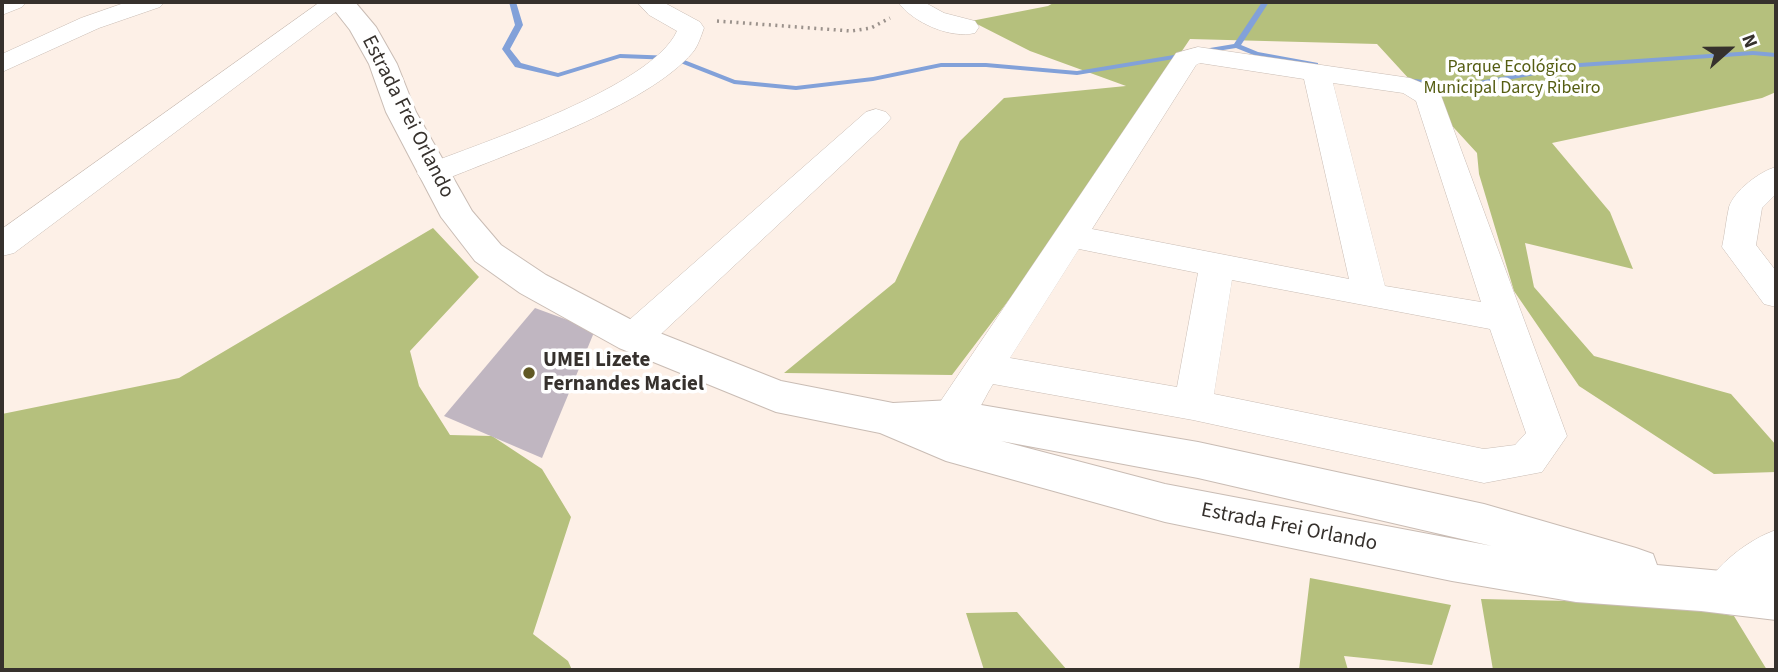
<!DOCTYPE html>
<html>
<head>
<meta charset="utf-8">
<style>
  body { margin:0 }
  #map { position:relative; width:1778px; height:672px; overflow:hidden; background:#fdf0e7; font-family:"Source Sans 3",sans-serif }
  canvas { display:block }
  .frame { position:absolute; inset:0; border:4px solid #36312d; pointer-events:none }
  .north { position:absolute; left:1694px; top:14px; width:70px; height:70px; -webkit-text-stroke:5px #fff; paint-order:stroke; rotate:69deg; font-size:19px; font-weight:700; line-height:28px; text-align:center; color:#36312d }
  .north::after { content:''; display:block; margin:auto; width:24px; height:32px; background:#36312d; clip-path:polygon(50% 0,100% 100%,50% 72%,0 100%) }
</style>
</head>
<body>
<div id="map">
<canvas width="1778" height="672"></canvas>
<div class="frame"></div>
<div class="north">N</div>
</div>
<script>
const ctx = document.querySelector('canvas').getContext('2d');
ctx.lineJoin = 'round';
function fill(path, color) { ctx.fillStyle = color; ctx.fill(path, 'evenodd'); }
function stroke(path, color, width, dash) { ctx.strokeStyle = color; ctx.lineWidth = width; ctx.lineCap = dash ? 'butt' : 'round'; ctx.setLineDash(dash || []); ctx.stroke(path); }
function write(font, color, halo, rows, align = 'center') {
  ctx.font = font + ' "Source Sans 3",sans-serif'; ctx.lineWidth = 7; ctx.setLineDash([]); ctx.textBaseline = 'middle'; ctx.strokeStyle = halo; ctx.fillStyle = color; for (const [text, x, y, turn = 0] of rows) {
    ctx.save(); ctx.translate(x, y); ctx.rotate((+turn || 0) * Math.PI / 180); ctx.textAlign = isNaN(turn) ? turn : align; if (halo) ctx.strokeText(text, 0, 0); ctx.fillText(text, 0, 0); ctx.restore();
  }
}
fill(new Path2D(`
  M1055 2H1776V92L1762 98 1552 143 1610 212 1633 269 1525 243 1534 287 1594 356 1731 394 1776 445V472L1714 474 1579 386 1514 291 1479 174 1477 153 1377 44 1190 39 1058 235 952 375 784 373 895 282 960 141 1004 98 1126 86 1030 51 971 21 1048 6Z
  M433 228 479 277 410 351 419 386 450 435 492 436 542 469 571 517 533 634 568 661 572 670H2V414L179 378Z
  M1310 578 1451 605 1432 665 1344 656 1348 670H1299Z
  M1481 599 1660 603 1734 616 1767 670H1493Z
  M1017 612 1067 670H984L966 613Z`), '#b5c07d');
fill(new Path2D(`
  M509 2H516L523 25 510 49 521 63 558 73 620 54 674 56 735 80 796 86 873 77 941 63H986L1077 71 1186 53 1190 55 1186 57 1077 75 986 67H941L873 81 796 90 734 84 673 60 620 58 558 77 515 67 502 49 515 25Z
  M1262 2H1269L1241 45 1258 52 1318 63V67L1256 56 1236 48 1198 54V50L1234 44Z
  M1753 51 1776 53V57L1753 55 1580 67 1462 88 1404 82 1400 80 1404 78 1462 84 1580 63Z`), '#82a1d9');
fill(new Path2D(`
  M535 308 595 330 542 458 444 416Z`), '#c0b6c1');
const minor = new Path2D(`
  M2 2H26L22 7 2 15Z
  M127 2H164L160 7 99 28 2 72V54L81 18Z
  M320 2H349L14 253 2 256V229Z
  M637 2H663L700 22 704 28C701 36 698 46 693 52 648 106 511 152 444 180L433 183 422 180 417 173 422 166C481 143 652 87 677 31L649 15Z
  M898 2H924L944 13 975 21 979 27 975 33C951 39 913 23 898 2Z
  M1198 47 1410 78 1439 90 1567 436 1542 472 1484 483 1193 420 993 384C978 408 971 438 938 427L932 416 938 405 1172 59 1176 53ZM1200 63 1304 79 1349 279 1092 229 1196 65ZM1333 83 1403 93 1416 101 1481 302 1385 286ZM1079 249 1198 273 1177 387 1010 358ZM1232 280 1490 329 1526 433 1515 445 1484 449 1214 394Z
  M876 109 886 112 891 118 886 124 646 348 633 351 620 348 615 338 620 328 866 112Z
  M1776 167V194L1762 208 1756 245 1776 271V307L1764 304 1722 247C1725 234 1726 220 1729 207 1734 191 1760 171 1776 167Z
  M1776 530V576L1741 607 1725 613 1709 607 1702 592C1714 566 1749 539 1776 530Z`);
const tertiary = new Path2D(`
  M328 2H355L376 27 397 64 416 112 472 211 501 245 546 275 647 328 781 381 893 403 952 400 1198 442 1484 504 1636 548 1653 554 1657 565 1776 576V620L1701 611 1576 602 1452 581 1165 522 946 461 880 433 776 412 619 348 520 293 475 261 441 217 386 112 369 64 350 30ZM1001 441 1198 478 1492 546 1165 484Z`);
stroke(minor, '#c9bcb4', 1);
stroke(tertiary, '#c9bcb4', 2);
stroke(new Path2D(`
  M717 21 851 31 871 28 890 18`), '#9b928c', 3.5, [2, 4.5]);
fill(minor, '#fff');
fill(tertiary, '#fff');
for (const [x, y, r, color] of [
  [529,373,7,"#605824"]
]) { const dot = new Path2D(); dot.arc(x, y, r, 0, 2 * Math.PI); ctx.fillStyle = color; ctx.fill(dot); stroke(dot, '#fff', 2.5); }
write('18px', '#555d12', '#fff', [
  ["Parque Ecológico",1512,68],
  ["Municipal Darcy Ribeiro",1512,89]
]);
write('21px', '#36312d', '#fff', [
  ["Estrada Frei Orlando",407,117,63],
  ["Estrada Frei Orlando",1289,528,11]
]);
write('bold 21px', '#36312d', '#fff', [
  ["UMEI Lizete",543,361],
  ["Fernandes Maciel",543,385]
], 'left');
</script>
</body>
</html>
